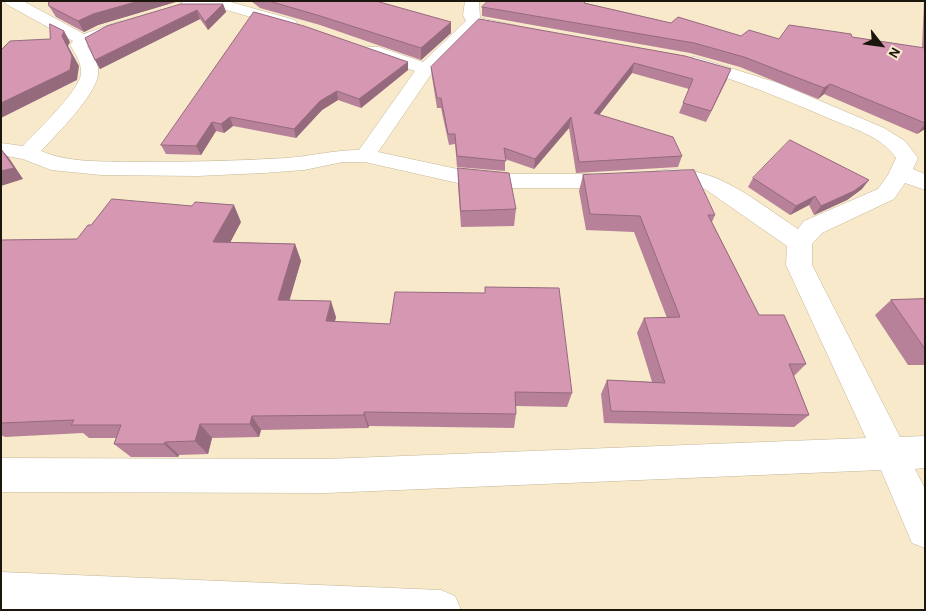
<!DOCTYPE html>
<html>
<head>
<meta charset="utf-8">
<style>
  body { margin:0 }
  #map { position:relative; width:926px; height:611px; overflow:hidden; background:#f7e9ca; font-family:"Alegreya Sans",sans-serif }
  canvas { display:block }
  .frame { position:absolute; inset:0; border:2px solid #1c170c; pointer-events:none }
  .north { position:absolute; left:856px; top:20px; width:50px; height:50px; -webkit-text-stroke:4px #f7e9ca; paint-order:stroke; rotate:120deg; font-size:14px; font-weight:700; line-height:20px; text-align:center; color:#1c170c }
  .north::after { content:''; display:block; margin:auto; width:18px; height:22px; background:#1c170c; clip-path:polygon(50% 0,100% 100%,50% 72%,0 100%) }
</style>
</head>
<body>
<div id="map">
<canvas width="926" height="611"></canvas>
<div class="frame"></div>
<div class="north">N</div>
</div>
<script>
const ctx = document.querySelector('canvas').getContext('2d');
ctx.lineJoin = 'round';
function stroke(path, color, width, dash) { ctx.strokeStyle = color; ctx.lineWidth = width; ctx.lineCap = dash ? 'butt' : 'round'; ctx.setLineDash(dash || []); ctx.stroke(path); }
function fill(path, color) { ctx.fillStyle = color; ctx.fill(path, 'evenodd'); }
const minor = new Path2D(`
  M4 1H23L84 34 120 21 126 23 128 26 126 29 99 38 87 46C93 55 100 65 98 75 95 96 56 135 41 151 69 163 102 161 131 162 183 162 235 161 287 158 311 156 335 150 359 150L415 71 367 55 365 51 367 47H379L423 62 466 21 463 15 465 1H479L480 18 519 26 521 29 519 32 513 34 478 27 432 73 378 152 462 170 500 174H618L626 176 629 181 626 186 618 188H500L462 184 365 162H343L304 170 264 173 197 176 101 175 51 170 23 159 1 155V143L23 146C36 132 79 91 81 74 82 63 75 53 70 45L73 41 6 4Z
  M184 1H227L295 20 297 23 295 26 289 28 223 9H187L182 8 180 5Z
  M695 57 778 83 884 128 905 141 918 158 913 169 925 174V190L905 183 894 199 822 233 812 244V265L900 437 925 436V468L915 469 925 489V548L912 543 881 470 326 493 1 492V458L326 459 866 438 786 265 787 246 705 189C688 182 671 187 653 182L650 177 653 172C708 158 755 201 798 229L804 221 878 189 888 175 896 158C882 136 851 128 828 118 782 98 737 80 689 66L686 62 689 58Z`);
const trunk = new Path2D(`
  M1 572 441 590 455 596 461 610H1Z`);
stroke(minor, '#c4b698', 1);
stroke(trunk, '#c4b698', 1);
fill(minor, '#fff');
fill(trunk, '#fff');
fill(new Path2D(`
  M49 1H179L98 25 84 32 56 17 49 6Z
  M251 1H376L451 33 421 60 320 25 260 8Z
  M924 1H925V129L917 134 824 94 818 99 740 67 690 53 482 16V7L585 2V3L671 23 741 36 779 39 852 37 922 48Z
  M223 4 226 12 208 30 200 19 100 69 95 60 85 38Z
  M254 12 408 70 361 108 338 100 322 110 296 138 233 126 224 133 216 131 201 155 166 154 161 145Z
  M479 19 727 79 706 122 679 113 689 89 632 73 599 115 682 156 678 167 576 173 569 128 534 169 505 159V171L457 167 455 144 449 145 441 108H437L432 77 431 67Z
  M458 168 516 209 514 226 461 227 458 185Z
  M583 175 715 215 712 222 759 315 806 364 794 376 809 415 794 427 604 423 601 394 607 380 652 382 637 333 644 318H667L634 232 586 230 579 191Z
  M753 178 862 189 847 200 814 215 809 205 790 215 748 187Z
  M241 222 230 242 295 244 301 261 289 300 336 317 335 321 572 393 567 407 516 406V414L514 428 369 426 368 428 261 430 259 437 212 438 208 454 179 455 178 457H131L114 444 116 438H89L83 433 5 437 1 435V240L77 239Z
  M925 299V365H908L875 315 891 300Z`), '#b78299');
fill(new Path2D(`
  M139 1H179L98 25 84 32 78 21 93 14Z
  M223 4 226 12 208 30 205 22Z
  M197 10 200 19 100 69 95 60Z
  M451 22V33L421 60V48Z
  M64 31 70 42 68 46 79 66 77 80 1 118V103L62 36Z
  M408 62V70L361 108 359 99Z
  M634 63 632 73 592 124 594 113Z
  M731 69 727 79 706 122 711 111Z
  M830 84 824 94 818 99 824 88Z
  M337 91 338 100 322 110 296 138 294 129 320 101Z
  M230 117 233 126 224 133 221 124Z
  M571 117 569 128 534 169 535 159Z
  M212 122 216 131 201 155 196 146Z
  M925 124V129L917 134Z
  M1 149 9 158 23 179 1 186Z
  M869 180 862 189 847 200 814 215 821 206Z
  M815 196 809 205 790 215 796 206Z
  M234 205 241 222 222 258 213 242Z
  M295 244 301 261 285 316 278 300Z
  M331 301 336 317 331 336 326 321Z
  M364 412 369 426 368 428 364 415Z
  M252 416 261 430 259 437 250 424Z
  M200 424 212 438 208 454 195 441Z
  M165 442 179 455 178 457 164 444Z`), '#956a7d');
const building = new Path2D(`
  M49 1H139L93 14 78 21 49 6Z
  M269 1H376L451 22 421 48 317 15Z
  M488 1H585V2L584 3 671 23 678 17 741 36 749 30 779 39 789 25 851 34 852 37 925 48V123L830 84 824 88 744 57 694 43 482 7Z
  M181 4H223L205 22 197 10 95 60 85 38 107 26Z
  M254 12 304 26 408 62 359 99 337 91 320 101 294 129 230 117 221 124 212 122 196 146 161 145Z
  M479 19 685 56 731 69 711 111 683 103 693 79 634 63 594 113 673 137 682 156 579 162 571 117 535 159 504 148 506 161 457 156 455 134H448L441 98H437L431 67Z
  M50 24 64 31 62 36 72 56 70 70 1 103V50L10 41 50 39Z
  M790 140 869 180 854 191 821 206 815 196 796 206 753 178Z
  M1 149 14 168 1 171Z
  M458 168 509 173 516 209 461 211Z
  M694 170 715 215H708L759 315H784L806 364H789L809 415 611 411 607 380 665 383 644 318 680 317 640 216 590 214 583 175Z
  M112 199 192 206 195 202 234 205 213 242 295 244 278 300 331 301 326 321 390 324 395 292 485 293V287L559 288 572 393 515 392 516 414 364 412V415L252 416 250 424H200L195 441 165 442 164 444H114L121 425H71L74 420 1 423V240L77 239 88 225H91Z
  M925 299V349L891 300Z`);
fill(building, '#d597b2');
stroke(building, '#956a7d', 1);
</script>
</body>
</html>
